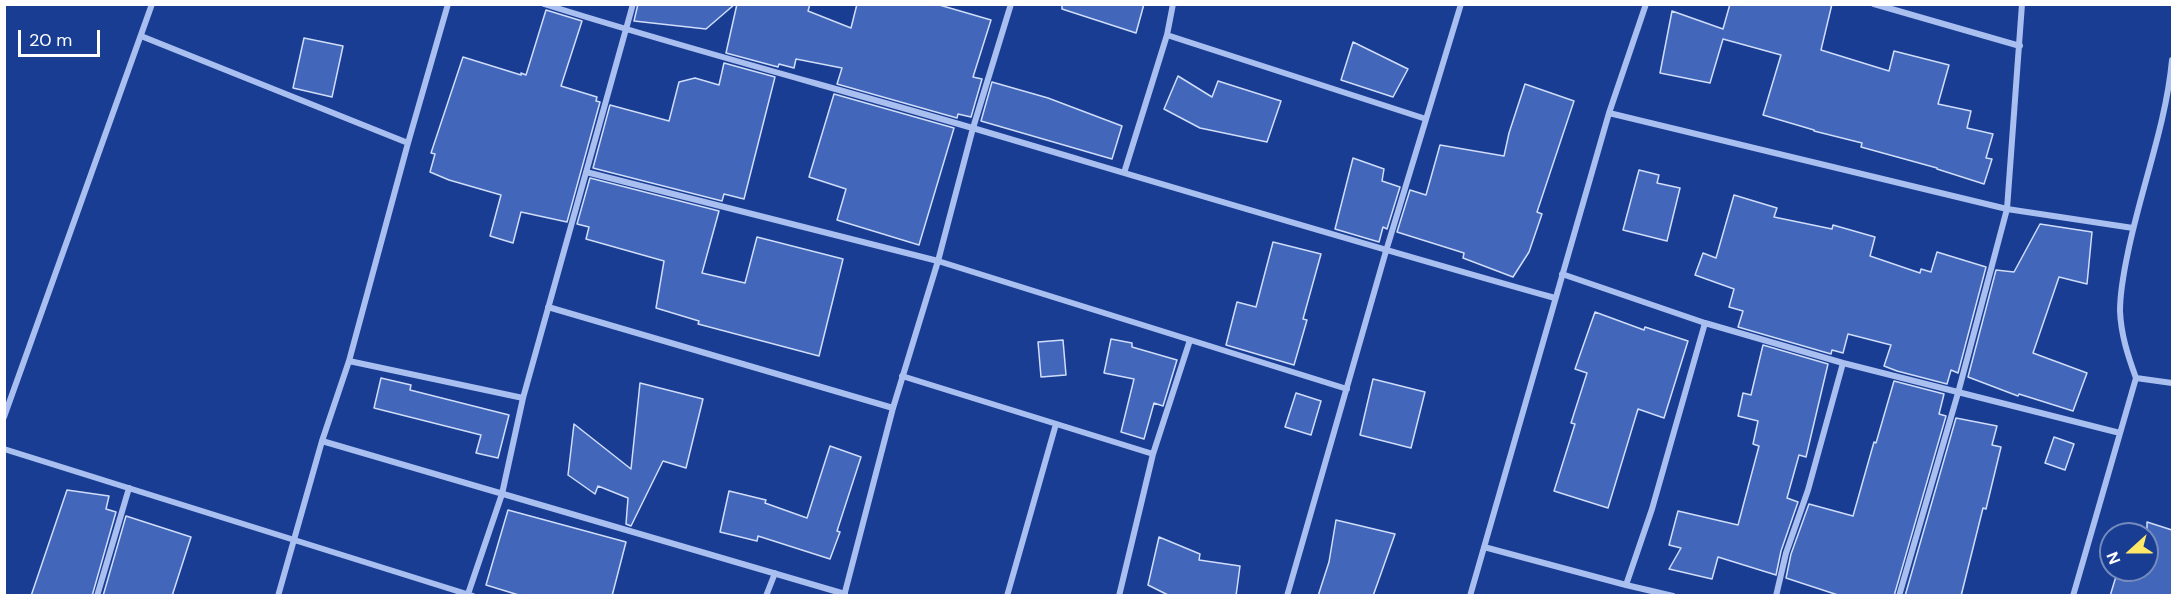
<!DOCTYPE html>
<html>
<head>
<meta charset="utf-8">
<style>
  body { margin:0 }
  #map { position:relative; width:2177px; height:600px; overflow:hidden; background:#193d93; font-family:"DM Sans",sans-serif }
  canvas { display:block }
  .frame { position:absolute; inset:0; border:6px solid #fff; pointer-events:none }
  .north { position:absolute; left:2099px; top:522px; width:60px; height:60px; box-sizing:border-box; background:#193d93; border:2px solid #758bbe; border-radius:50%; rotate:249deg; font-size:16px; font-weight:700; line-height:24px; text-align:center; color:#fff }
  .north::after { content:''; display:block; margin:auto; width:21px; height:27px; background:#ffe868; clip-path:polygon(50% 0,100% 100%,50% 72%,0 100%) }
  .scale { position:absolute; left:18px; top:30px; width:82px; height:27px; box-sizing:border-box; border:3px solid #fff; border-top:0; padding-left:8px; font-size:18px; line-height:21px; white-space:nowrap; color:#fff; -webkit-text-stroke:4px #193d93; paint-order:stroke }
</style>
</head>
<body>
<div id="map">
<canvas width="2177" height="600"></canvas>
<div class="frame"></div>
<div class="north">N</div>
<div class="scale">20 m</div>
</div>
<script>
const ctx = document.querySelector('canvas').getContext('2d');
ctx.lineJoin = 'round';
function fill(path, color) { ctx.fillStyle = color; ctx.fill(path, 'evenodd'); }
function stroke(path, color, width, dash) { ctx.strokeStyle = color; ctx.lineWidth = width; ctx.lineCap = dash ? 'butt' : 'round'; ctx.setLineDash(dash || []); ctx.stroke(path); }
const building = new Path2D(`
  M638 4H735L706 29 634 21Z
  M737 4H810L808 11 851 28 857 4H936L991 20 973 77 982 79 971 117 958 114 957 118 837 84 842 68 796 59 794 68 779 64 778 67 726 53Z
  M1062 4H1144L1136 33 1062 9Z
  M1730 4H1832L1821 50 1889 71 1894 51 1949 65 1938 104 1971 111 1967 128 1993 134 1986 158 1992 159 1984 184 1937 169V168L1861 147 1862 143 1814 131V130L1763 115 1781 55 1723 39 1710 83 1660 73 1672 11 1723 29Z
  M546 10 582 21 561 86 597 97 596 101 600 102 567 222 521 212 513 243 490 236 501 195 449 180 430 172 435 154 431 153 463 57 521 75V73L526 75Z
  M304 38 343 46 332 97 293 88Z
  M1353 42 1408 69 1393 97 1341 80Z
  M724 63 775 77 744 199 724 194 722 201 593 168 610 105 669 121 679 82 695 78 719 85Z
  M1178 76 1212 97 1218 81 1281 101 1267 142 1200 128 1164 109Z
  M992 82 1048 98 1122 126 1112 159 981 121Z
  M1525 84 1574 101 1537 212 1542 214 1529 252 1513 277 1463 258 1464 253 1397 232 1410 190 1426 195 1440 145 1504 156 1509 133Z
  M834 94 954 128 919 245 837 220 846 189 809 177Z
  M1353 158 1384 169 1382 181 1400 187 1387 229 1383 227 1379 242 1335 229Z
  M1639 170 1659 175 1657 183 1680 188 1667 241 1623 230Z
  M590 178 719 211 702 273 745 283 757 237 843 259 819 356 698 324 699 321 656 308 664 261 586 239 589 227 577 224Z
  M1734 195 1777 208 1774 217 1832 229 1833 225 1875 237 1870 256 1920 273 1921 269 1931 272 1937 252 1986 267 1958 373 1951 370 1947 384 1897 371 1884 366 1891 345 1848 334 1843 353 1832 350 1831 354 1738 327 1743 311 1729 307 1734 289 1695 275 1703 253 1716 258Z
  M2040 224 2092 232 2087 284 2059 277 2033 353 2087 373 2073 411 2019 394 2018 396 1968 377 1996 270 2014 272Z
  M1273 242 1321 254 1303 319 1307 320 1294 365 1226 345 1237 302 1256 307Z
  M1595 312 1644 330 1645 327 1688 341 1664 418 1638 409 1608 508 1554 491 1575 424 1571 423 1587 373 1575 369Z
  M1111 339 1132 343V347L1177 360 1163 406 1154 403 1144 439 1121 432 1134 379 1104 373Z
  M1063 340 1066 375 1041 377 1038 342Z
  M1763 345 1828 364 1806 457 1799 455 1787 498 1798 502 1781 551 1776 575 1718 557 1712 579 1669 569 1681 548 1669 545 1678 511 1738 525 1759 446 1753 444 1758 421 1738 416 1743 393 1751 395Z
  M381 378 411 385 410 390 509 415 498 458 476 453 481 435 374 408Z
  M1373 379 1425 392 1411 448 1360 435Z
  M1894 381 1944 394 1939 414 1946 416 1894 596H1841L1786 578 1791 554 1809 504 1853 516 1874 442 1876 443Z
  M640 383 703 399 686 468 663 461 631 526 626 524 628 498 598 486 595 494 568 475 574 424 631 469Z
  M1296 393 1321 401 1311 435 1285 427Z
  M1956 418 1997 426 1992 445 2001 447 1986 509 1983 508 1961 596H1905Z
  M2054 437 2074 444 2065 470 2045 463Z
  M830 446 861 457 837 531 840 532 830 559 758 536 757 541 720 532 729 491 766 500 765 503 807 518Z
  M67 490 109 496 106 509 116 512 92 596H31Z
  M508 510 626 542 612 596H522L486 585Z
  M126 516 191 537 172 596H103Z
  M1336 520 1395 534 1373 596H1318L1329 562Z
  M2147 522 2172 530V596H2110L2118 570H2147Z
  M1159 537 1200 554 1199 560 1240 566 1236 596H1170L1148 585Z`);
fill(building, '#4267ba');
stroke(building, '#d0ddfb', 1.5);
stroke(new Path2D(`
  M544 4C687 49 832 87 976 129 1169 186 1362 244 1555 298
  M1874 4 2020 46
  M1167 35 1426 119
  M141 36 408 143
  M1609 113 2007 209 2133 228
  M586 172 938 261 1347 389
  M1124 173 1167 35 1173 4
  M1562 274 1705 323 1843 363 2120 433
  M548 307 893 408
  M349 361 523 398
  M902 376 1153 454
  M2136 378 2172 383
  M4 417 152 4
  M322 441 845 594
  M4 449 473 596
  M1484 547 1626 585 1673 596
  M1626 585 1652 509 1705 323
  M468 594 502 494 523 398 633 4
  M97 596 129 488
  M278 596 322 441 349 361 408 143 448 4
  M766 596 775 573
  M844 596 893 408 938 261 973 128 1011 4
  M1007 596 1056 424
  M1119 596 1153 454 1190 340
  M1287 596 1386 251 1461 4
  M1470 596 1609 113 1646 4
  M1776 596 1786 553 1808 490 1843 363
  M1899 596 1958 393 2007 209 2022 4
  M2073 596 2136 378C2128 356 2121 335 2120 311 2120 291 2124 271 2128 252 2141 188 2166 125 2172 60`), '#a9bff0', 6);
</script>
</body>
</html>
